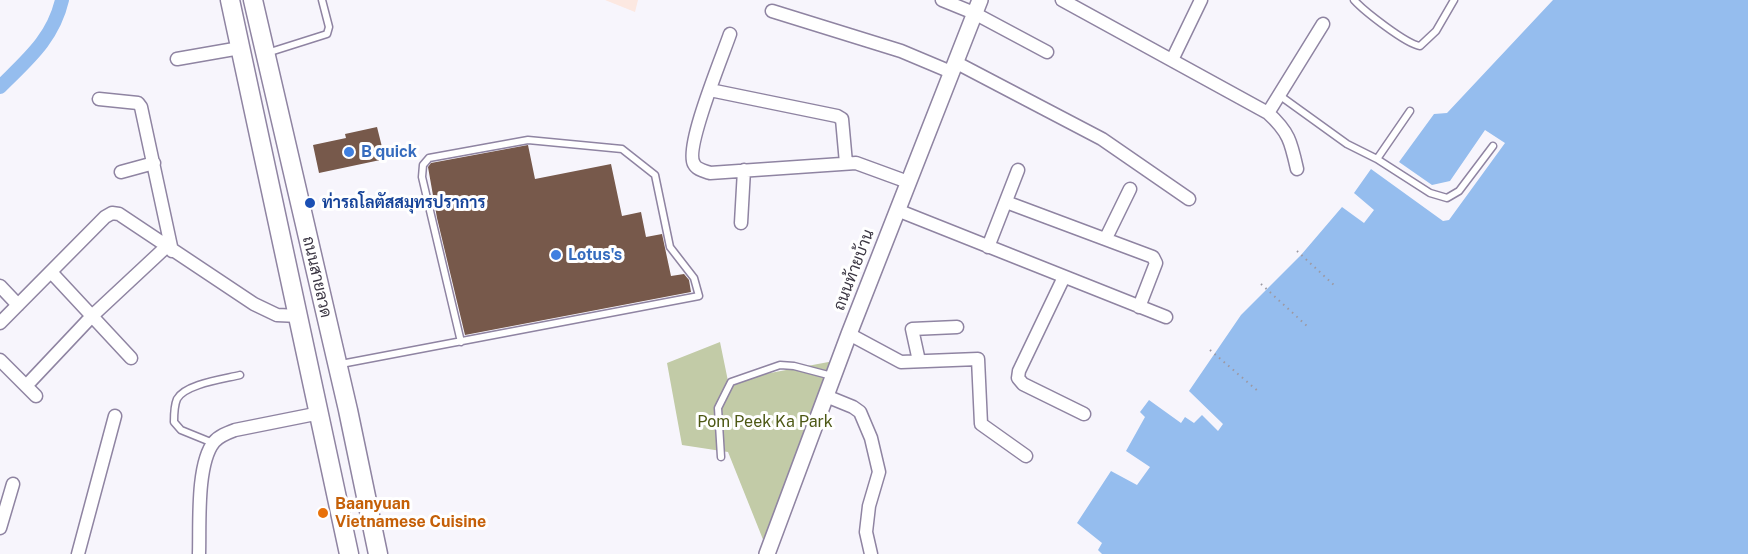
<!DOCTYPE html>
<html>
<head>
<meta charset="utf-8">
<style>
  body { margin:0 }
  canvas { display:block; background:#f7f5fc }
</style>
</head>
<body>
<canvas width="1748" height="554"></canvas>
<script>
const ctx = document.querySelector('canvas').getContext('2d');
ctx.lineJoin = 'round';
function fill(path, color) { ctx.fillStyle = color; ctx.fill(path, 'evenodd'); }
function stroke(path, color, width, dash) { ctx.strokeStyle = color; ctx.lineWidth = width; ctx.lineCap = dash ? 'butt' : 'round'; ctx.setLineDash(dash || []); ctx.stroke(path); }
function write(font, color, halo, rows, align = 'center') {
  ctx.font = font + ' "Public Sans",Sarabun,sans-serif'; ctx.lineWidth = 6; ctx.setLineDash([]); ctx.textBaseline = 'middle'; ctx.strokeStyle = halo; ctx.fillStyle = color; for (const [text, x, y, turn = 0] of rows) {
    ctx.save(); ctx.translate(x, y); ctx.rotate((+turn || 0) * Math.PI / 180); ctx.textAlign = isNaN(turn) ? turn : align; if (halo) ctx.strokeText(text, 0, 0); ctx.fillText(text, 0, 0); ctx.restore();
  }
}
fill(new Path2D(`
  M605 0H638L635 12Z`), '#fce8e1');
fill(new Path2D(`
  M720 342 728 381 839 360 768 552 728 452 682 445 667 363Z`), '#c2cba7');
fill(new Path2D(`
  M1553 0H1748V554H1102L1098 550 1102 543 1077 523 1111 471 1137 485 1150 467 1126 451 1145 417 1140 412 1149 400 1181 423 1185 417 1194 423 1202 415 1218 431 1223 424 1189 391 1241 315 1301 255 1342 207 1364 223 1374 210 1354 193 1371 169 1443 221 1449 220 1505 143 1485 130 1450 181 1432 185 1399 162 1434 114 1447 113Z`), '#95bdee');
stroke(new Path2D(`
  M0 87C27 60 53 39 62 0`), '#95bdee', 14);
fill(new Path2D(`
  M377 127 385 159 319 173 313 145 346 138 345 134Z
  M528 145 535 179 611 164 622 216 641 212 646 237 662 234 671 276 684 274 689 280 691 292 465 335 437 218 428 167 431 163Z`), '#77594b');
const service = new Path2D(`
  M1354 0C1364 11 1406 44 1420 46L1436 31 1454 0
  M267 53 327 34 329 27 322 0
  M1279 95 1347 144 1377 159 1410 111
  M1377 159 1430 193 1447 198 1459 191 1493 146
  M341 364 699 296 694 278 670 247 655 175 622 149 528 140 429 158 423 165 422 177 461 342
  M213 443 181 430 174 422C174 415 174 406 177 399 185 384 224 379 240 375
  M721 457 718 408 731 382 780 365 794 366 832 376`);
const minor = new Path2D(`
  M942 0 974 13 1047 52
  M1062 0 1268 113C1289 132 1291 142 1297 169
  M772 11 901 51 951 72
  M730 34C723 55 684 148 694 164 697 170 705 171 710 173L856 163 908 182
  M177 59 240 48
  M1172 60 1201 0
  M955 62 1102 139 1189 199
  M710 90 837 116 842 119 846 163
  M99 99 138 103 141 107 172 251
  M1268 113 1323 24
  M121 172 154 163
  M1006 202 1153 257 1156 263 1139 307
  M897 210 1166 317
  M741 223 744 170
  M1106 238 1130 189
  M988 247 1018 170
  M51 272 131 358
  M1064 277 1019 371 1018 378 1023 384 1084 414
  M0 286 18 305
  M0 323 105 217 112 213 119 214 254 304 277 315 299 316
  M849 334 901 362 978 359 981 424 1026 456
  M0 360 36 396
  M919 361 912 329 957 327
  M26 386 92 316 166 247
  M826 396 853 407 860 412 871 438 879 472 869 506 866 532 871 554
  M0 528 13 484
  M78 554 115 416
  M199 554C200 526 196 464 214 442 219 436 227 433 235 430L320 413`);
const tertiary = new Path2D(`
  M767 554 849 334 980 0`);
const secondary = new Path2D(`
  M230 0 349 554
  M253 0 348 410 378 554`);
stroke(service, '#8f84a2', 9);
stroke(minor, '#8f84a2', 15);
stroke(tertiary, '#8f84a2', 18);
stroke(secondary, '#8f84a2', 21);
stroke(new Path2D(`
  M1297 251 1335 286
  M1261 284 1307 326
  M1210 350 1259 392`), '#9c99a3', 2, [1.5, 4.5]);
stroke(service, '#fff', 6);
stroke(minor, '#fff', 12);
stroke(tertiary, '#fff', 15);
stroke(secondary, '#fff', 18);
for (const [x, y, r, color] of [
  [349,152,6,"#3f7fe0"],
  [310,203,6,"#1a4fb4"],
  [556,255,6,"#3f7fe0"],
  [323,513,6,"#e8710a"]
]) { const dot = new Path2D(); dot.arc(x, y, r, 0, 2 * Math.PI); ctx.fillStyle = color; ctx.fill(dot); stroke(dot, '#fff', 2); }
write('bold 16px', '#366cbe', '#fff', [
  ["B quick",361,152],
  ["Lotus's",568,255]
], 'left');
write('bold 16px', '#164399', '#fff', [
  ["ท่ารถโลตัสสมุทรปราการ",322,203]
], 'left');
write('16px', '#3b3643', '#fff', [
  ["ถนนท้ายบ้าน",854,270,-69],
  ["ถนนสายลวด",317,277,77]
]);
write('16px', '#4d5815', '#fff', [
  ["Pom Peek Ka Park",765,422]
]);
write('bold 16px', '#c56008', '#fff', [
  ["Baanyuan",335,504],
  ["Vietnamese Cuisine",335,522]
], 'left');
</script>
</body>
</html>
